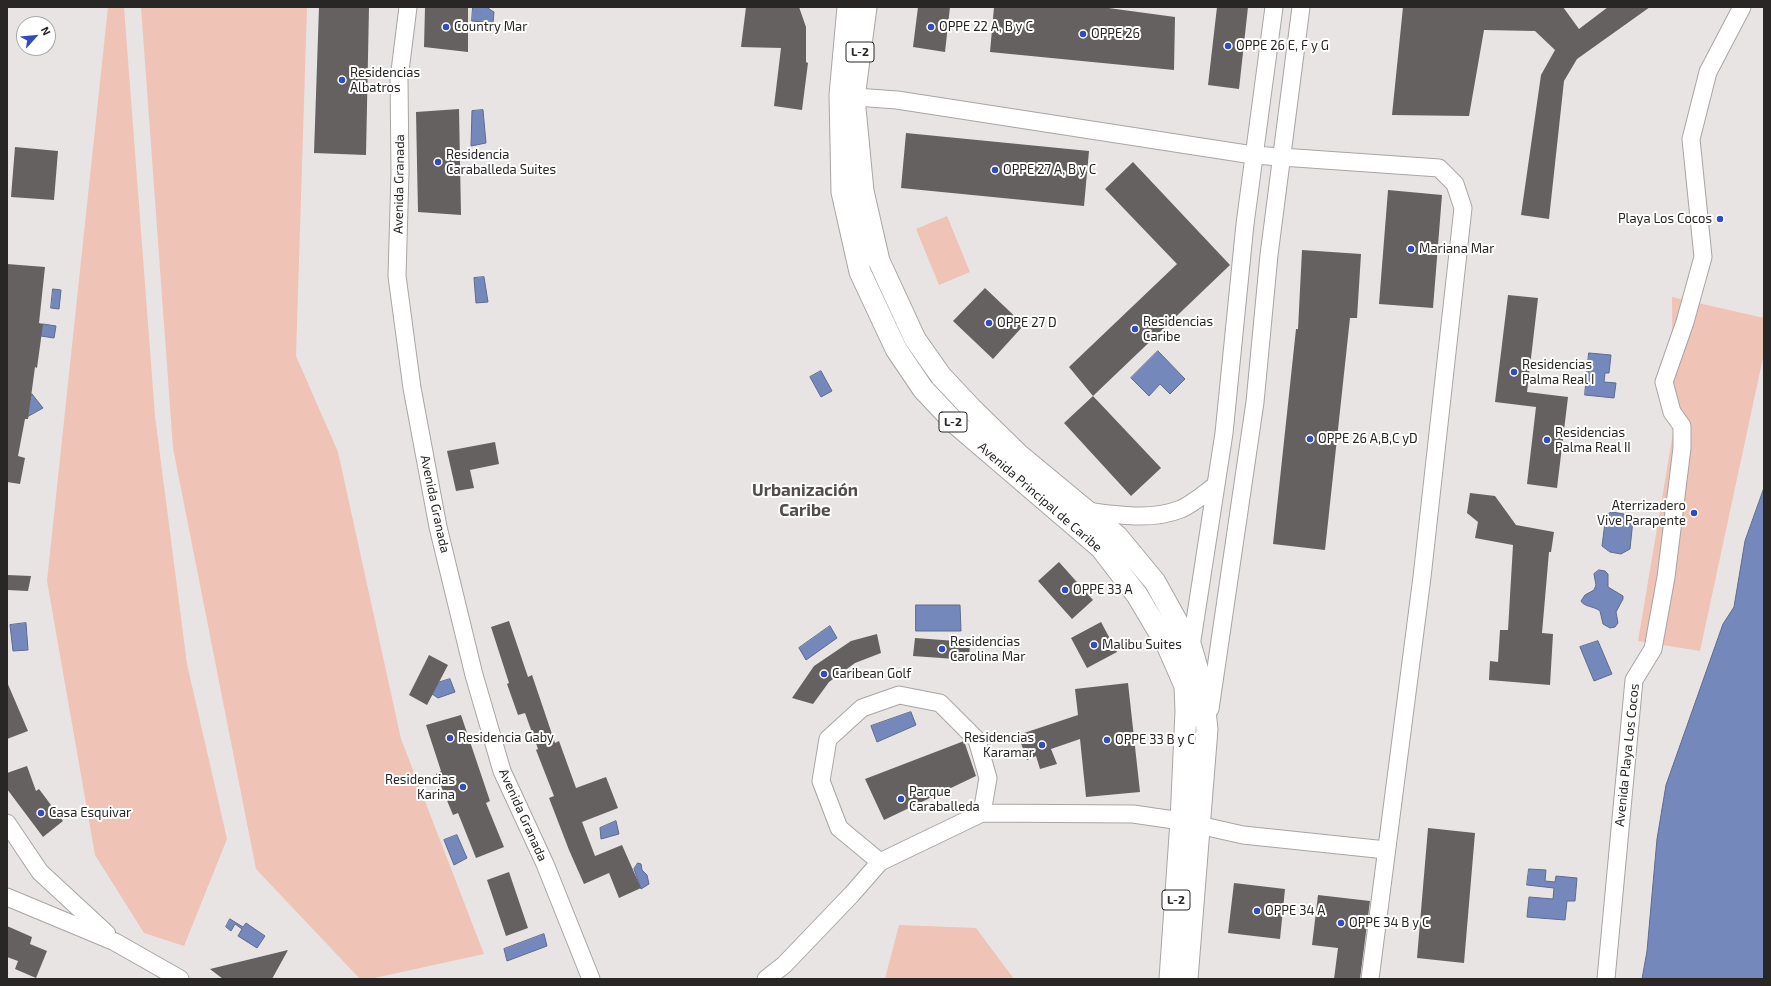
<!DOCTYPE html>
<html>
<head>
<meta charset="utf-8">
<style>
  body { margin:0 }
  #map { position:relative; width:1771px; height:986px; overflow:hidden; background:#e8e4e3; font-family:"Exo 2",sans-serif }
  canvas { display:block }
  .frame { position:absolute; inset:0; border:8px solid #282726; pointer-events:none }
  .north { position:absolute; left:16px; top:16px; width:40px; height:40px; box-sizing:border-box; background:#fff; border:1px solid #a9a9a8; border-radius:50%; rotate:63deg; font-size:11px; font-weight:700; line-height:16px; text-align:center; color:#282726 }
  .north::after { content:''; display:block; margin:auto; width:14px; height:18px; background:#324cbd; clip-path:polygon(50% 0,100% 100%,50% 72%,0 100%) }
</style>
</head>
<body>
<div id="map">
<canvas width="1771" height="986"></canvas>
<div class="frame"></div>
<div class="north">N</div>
</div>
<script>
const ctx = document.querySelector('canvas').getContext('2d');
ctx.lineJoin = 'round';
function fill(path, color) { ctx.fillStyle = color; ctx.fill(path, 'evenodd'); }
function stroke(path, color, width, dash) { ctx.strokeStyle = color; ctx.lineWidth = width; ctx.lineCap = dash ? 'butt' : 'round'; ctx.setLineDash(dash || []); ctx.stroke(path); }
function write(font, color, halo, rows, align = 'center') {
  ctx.font = font + ' "Exo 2",sans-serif'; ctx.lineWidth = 4; ctx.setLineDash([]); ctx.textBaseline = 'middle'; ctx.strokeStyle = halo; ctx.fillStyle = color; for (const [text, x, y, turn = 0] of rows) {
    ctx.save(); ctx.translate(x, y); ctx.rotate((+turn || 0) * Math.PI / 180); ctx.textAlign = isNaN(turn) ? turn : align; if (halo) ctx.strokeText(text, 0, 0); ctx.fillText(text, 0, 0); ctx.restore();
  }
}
fill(new Path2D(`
  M108 7H124L155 416 187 664 227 839 184 946 144 933 95 855 47 581Z
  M141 7H307L296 356 338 452 401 739 484 954 370 979H360L256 869 173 448Z
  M947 216 970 272 939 285 916 229Z
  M1672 297 1764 318V353L1700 651 1638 641 1673 433Z
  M899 925 976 928 1014 979H885Z`), '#efc3b6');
const water = new Path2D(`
  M473 7H486L494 12 493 23 472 21Z
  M483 110 486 143 471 146 472 111Z
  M484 277 488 302 476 303 474 278Z
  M53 289 61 290 59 309 51 308Z
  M43 324 56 326 54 338 41 336Z
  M1158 351 1185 379 1170 394 1160 384 1149 396 1131 378Z
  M1589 353 1611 355 1609 373H1605L1604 382 1616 383 1614 398 1585 395Z
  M821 371 832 391 821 397 810 377Z
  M32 394 43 408 27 417Z
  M1764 488V979H1642L1647 951 1657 839 1666 785 1723 624 1734 607 1745 541Z
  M1612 512 1624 514 1633 520 1630 549 1621 554 1610 552 1602 546 1606 515Z
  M1599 570 1605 571 1608 574V587L1623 596V599L1616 612 1618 623 1615 627 1610 628 1603 624 1600 611C1594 606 1584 607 1581 601L1585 595 1594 590 1596 585 1594 574Z
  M916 605H960L961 631H916Z
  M26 623 28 650 13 651 10 625Z
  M830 626 837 638 806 660 799 648Z
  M1598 641 1612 674 1594 681 1580 647Z
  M450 679 455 692 438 698 432 694 437 683Z
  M911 712 916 725 877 742 871 726Z
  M616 821 619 834 601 839 600 828Z
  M457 835 467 858 454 865 444 840Z
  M638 863 641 864 642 870 647 875 649 884 641 889 634 869Z
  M1529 869 1546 870 1545 881 1555 882 1556 876 1577 878 1575 901H1567L1565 920 1527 917 1529 897 1553 899 1554 888 1527 885Z
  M230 919 243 927 246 923 265 936 257 948 238 936 242 929 235 924 231 931 226 927Z
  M544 934 547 946 507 961 504 949Z`);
fill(water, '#7588bb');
stroke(water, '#5e6b8e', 1);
fill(new Path2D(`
  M319 7H369L366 155 314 153Z
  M425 7H468V52L424 47Z
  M746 7H799L806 27V62L808 63 802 110 774 106 781 48 741 47Z
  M918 7H950L945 52 913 47Z
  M994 7H1101L1175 17 1174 70 990 52Z
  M1217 7H1248L1239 89 1208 85Z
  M1403 7H1563L1579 29 1608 7H1650L1577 59 1564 81 1549 219 1521 215 1541 75 1555 50 1535 31 1484 30 1469 116 1392 115Z
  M459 109 461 215 418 212 416 112Z
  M906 133 1089 151 1084 206 901 188Z
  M15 147 58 151 54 200 11 197Z
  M1133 162 1230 265 1093 396 1069 367 1177 264 1105 189Z
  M1388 190 1442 195 1433 308 1379 304Z
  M1302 250 1361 254 1357 318H1350L1325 550 1273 544 1296 329H1298Z
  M7 264 45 267 39 323 43 324 37 368 35 367 28 419H25L18 456 25 458 20 484 7 482Z
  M985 288 1024 325 993 359 953 321Z
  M1508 295 1538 298 1527 392 1568 397 1557 488 1527 484 1536 407 1495 402Z
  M1093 396 1161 468 1131 496 1064 423Z
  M495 442 499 464 470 470 474 488 456 491 447 451Z
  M1470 493 1495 496 1516 525 1554 532 1551 552H1549L1542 633 1553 634 1550 685 1489 680 1490 661 1498 662 1500 630H1508L1513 545 1475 538 1478 522 1467 513Z
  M1059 562 1093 600 1072 619 1038 581Z
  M7 575 31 576 28 591 7 590Z
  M509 621 528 677 532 675 555 743 559 741 576 788 606 777 618 808 582 822 595 856 622 845 641 888 619 898 609 873 584 884 569 850 549 798 554 796 536 750 538 749 525 713 518 715 507 684 509 683 491 627Z
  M1101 622 1117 652 1087 668 1071 638Z
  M877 634 881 653 855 663 829 682 813 704 792 698 814 666 851 641Z
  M915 638 970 642 969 660 913 656Z
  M429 655 448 665 427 705 409 695Z
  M7 682 28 731 7 739Z
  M1128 683 1140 792 1086 797 1080 739 1051 749 1057 764 1040 769 1036 756 1027 760 1018 735 1078 715 1075 689Z
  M461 715 490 801 486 803 504 847 476 858 458 813 453 815 436 774 441 771 426 725Z
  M964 741 976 776 884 820 865 779Z
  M27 766 36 791 39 789 63 821 43 837 7 789V773Z
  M1428 828 1475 833 1464 963 1417 958Z
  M509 872 528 928 506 936 487 880Z
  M1234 883 1285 889 1280 939 1228 933Z
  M1318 895 1370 901 1360 979H1334L1338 948 1312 945Z
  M7 926 32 937 30 944 47 951 36 978 15 969 18 961 7 957Z
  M288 950 272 979H223L210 969Z`), '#646160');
const minor = new Path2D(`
  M408 7 399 79 400 172 397 276 412 388 438 527 474 675 502 771 545 864 591 979
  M842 96 897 100 1253 155 1439 168 1455 184 1463 208 1422 577 1370 979
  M1087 511C1118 515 1151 521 1181 509 1194 503 1205 493 1216 485
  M1190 653 1224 433 1245 224 1274 7
  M1210 709 1255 402 1269 255 1301 7
  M7 823 40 872 107 934
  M880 862 839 828 821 781 828 739 862 708 899 695 940 703 977 740 988 778 982 813
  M7 897 115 942 180 979
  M766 979 784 965 852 894 880 862 982 813 1133 814 1181 821 1243 835 1386 850
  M1606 979 1634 680 1653 649 1666 577 1682 448V426L1672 412 1664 382 1685 322 1703 257 1691 139 1708 72 1742 7`);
const major = new Path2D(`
  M848 7 840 95 842 192 860 272 896 349 923 389 955 423 1101 548 1137 595 1168 647 1185 686 1186 711 1181 821 1170 979
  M866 7 854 98 863 191 879 261 915 339 941 376 971 408 1018 454 1117 536 1155 582 1191 647 1202 685 1207 729 1187 979`);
stroke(minor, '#a8a5a4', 19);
stroke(major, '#a8a5a4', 23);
stroke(minor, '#fff', 17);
stroke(major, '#fff', 21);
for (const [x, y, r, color] of [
  [446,27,4,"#324cbd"],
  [931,27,4,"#324cbd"],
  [1083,34,4,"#324cbd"],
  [1228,46,4,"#324cbd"],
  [342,80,4,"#324cbd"],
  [438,162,4,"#324cbd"],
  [995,170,4,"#324cbd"],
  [1720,219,4,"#324cbd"],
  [1411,249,4,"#324cbd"],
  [989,323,4,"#324cbd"],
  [1135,329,4,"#324cbd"],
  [1514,372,4,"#324cbd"],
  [1310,439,4,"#324cbd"],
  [1547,440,4,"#324cbd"],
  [1694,513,4,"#324cbd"],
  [1065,590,4,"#324cbd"],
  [1094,645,4,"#324cbd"],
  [942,649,4,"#324cbd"],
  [824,674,4,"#324cbd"],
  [450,738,4,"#324cbd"],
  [1107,740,4,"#324cbd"],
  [1042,745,4,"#324cbd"],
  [463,787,4,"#324cbd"],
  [901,799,4,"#324cbd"],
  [41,813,4,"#324cbd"],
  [1257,911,4,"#324cbd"],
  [1341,923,4,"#324cbd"]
]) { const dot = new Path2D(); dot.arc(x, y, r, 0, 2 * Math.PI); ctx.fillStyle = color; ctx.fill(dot); stroke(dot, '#fff', 1.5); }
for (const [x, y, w] of [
  [860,52,28],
  [953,422,28],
  [1176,900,28]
]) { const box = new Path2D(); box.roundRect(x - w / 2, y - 10, w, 20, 3); ctx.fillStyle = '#fff'; ctx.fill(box); stroke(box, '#282726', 1); }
write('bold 12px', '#282726', null, [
  ["L-2",860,52],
  ["L-2",953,422],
  ["L-2",1176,900]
]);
write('13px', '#282726', '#fff', [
  ["Country Mar",454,27],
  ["OPPE 22 A, B y C",939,27],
  ["OPPE 26",1091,34],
  ["OPPE 26 E, F y G",1236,46],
  ["Residencias",350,73],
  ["Albatros",350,88],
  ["Residencia",446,155],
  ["Caraballeda Suites",446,170],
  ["OPPE 27 A, B y C",1003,170],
  ["Playa Los Cocos",1712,219,"right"],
  ["Mariana Mar",1419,249],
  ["Residencias",1143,322],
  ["Caribe",1143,337],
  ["OPPE 27 D",997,323],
  ["Residencias",1522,365],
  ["Palma Real I",1522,380],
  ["Residencias",1555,433],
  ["Palma Real II",1555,448],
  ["OPPE 26 A,B,C yD",1318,439],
  ["Aterrizadero",1686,506,"right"],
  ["Vive Parapente",1686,521,"right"],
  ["OPPE 33 A",1073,590],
  ["Residencias",950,642],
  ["Carolina Mar",950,657],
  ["Malibu Suites",1102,645],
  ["Caribean Golf",832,674],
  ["Residencia Gaby",458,738],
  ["Residencias",1034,738,"right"],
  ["Karamar",1034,753,"right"],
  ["OPPE 33 B y C",1115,740],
  ["Residencias",455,780,"right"],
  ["Karina",455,795,"right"],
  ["Parque",909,792],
  ["Caraballeda",909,807],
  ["Casa Esquivar",49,813],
  ["OPPE 34 A",1265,911],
  ["OPPE 34 B y C",1349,923]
], 'left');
write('13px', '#282726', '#fff', [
  ["Avenida Granada",399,184,-89],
  ["Avenida Principal de Caribe",1040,497,41],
  ["Avenida Granada",435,504,78],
  ["Avenida Playa Los Cocos",1627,755,-84],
  ["Avenida Granada",523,815,66]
]);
write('bold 17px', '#504d4c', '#fff', [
  ["Urbanización",805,490],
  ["Caribe",805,510]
]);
</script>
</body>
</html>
